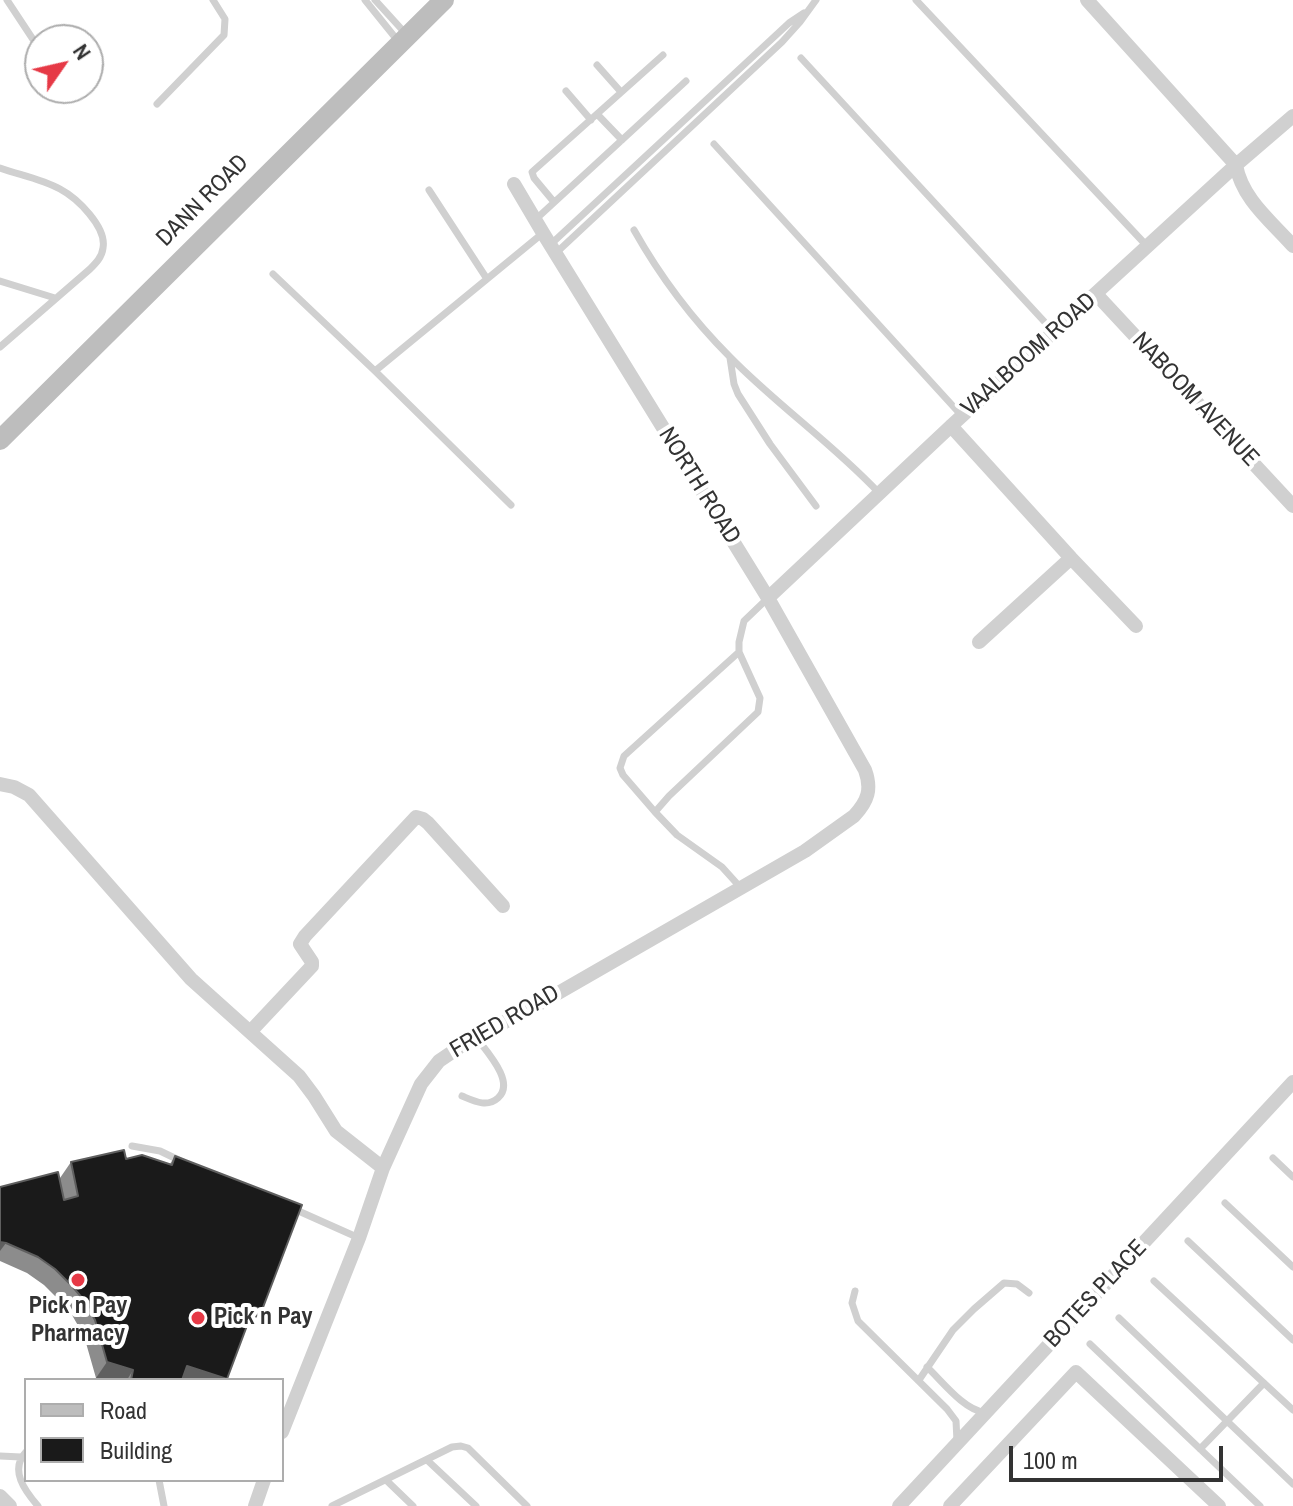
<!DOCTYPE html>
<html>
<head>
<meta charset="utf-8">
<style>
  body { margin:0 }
  #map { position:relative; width:1293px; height:1506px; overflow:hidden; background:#fff; font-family:"Archivo Narrow",sans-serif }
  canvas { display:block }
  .legend { position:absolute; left:24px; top:1378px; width:260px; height:104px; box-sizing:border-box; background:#fff; border:2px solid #adadad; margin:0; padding:10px 14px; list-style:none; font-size:24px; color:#333 }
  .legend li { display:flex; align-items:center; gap:16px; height:40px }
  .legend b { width:40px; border:2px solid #adadad }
  .north { position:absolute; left:24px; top:24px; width:80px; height:80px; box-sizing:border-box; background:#fff; border:2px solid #adadad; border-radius:50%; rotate:56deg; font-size:22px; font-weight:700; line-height:32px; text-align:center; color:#333 }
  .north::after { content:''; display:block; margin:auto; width:28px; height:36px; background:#e63946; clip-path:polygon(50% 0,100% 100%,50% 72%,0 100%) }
  .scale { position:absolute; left:1009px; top:1446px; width:214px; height:36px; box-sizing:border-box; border:4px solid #333; border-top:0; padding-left:10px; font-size:24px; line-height:28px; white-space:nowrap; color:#333; -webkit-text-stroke:6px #fff; paint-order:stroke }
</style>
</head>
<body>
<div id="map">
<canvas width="1293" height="1506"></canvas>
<ul class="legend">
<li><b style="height:10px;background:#bdbdbd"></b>Road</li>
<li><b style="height:22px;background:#1a1a1a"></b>Building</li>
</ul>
<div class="north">N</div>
<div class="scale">100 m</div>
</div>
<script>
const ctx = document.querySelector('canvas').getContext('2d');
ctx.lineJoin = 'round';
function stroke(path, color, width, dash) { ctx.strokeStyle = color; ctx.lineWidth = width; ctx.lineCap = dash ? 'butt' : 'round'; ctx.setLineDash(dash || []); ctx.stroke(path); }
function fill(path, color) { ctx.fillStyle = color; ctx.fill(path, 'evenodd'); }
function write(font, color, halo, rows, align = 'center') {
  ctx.font = font + ' "Archivo Narrow",sans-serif'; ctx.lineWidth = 8; ctx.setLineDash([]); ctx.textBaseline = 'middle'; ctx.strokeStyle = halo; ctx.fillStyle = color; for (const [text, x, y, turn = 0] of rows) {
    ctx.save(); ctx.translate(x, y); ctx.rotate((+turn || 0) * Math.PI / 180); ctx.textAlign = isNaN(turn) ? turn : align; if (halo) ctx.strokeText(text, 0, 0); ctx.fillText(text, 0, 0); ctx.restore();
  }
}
stroke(new Path2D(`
  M7 0 40 50
  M365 0 398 41
  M375 0 406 34
  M916 0 1147 246
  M801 58 1053 331
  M597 65 621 92
  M566 91 591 120
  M157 104 224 35 225 19 213 0
  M597 114 622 140
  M714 144 962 416
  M0 168C20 175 42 179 60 189 77 198 107 227 103 248 102 257 96 263 90 269L0 347
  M429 190 487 279
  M554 202 534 178 532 172 663 55
  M535 220 686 81
  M634 230C661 278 691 318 730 357 777 405 833 444 879 493
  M550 245 789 23 804 13
  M556 253 782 42 800 22 816 0
  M273 274 375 371 511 505
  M0 281 55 298
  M730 358 734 384 738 394 770 444 816 506
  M375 371 543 233
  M655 812 623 775 620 768 624 756 739 652
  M741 888 722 867 677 835 655 812 669 796 758 712 760 698 739 652V642L744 621 768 598
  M462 1096C474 1101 487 1108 498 1098 516 1082 486 1051 476 1037
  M132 1146 160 1151 183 1162
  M1273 1158 1293 1177
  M1225 1203 1293 1267
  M294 1209 359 1238
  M1188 1241 1293 1340
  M1154 1281 1293 1410
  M855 1291 852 1303 858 1321 947 1409 956 1421 957 1441
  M1119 1318 1293 1484
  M1090 1344 1260 1506
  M927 1367C942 1381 964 1410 984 1412
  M919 1380 953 1330 974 1309 1004 1283 1017 1284 1029 1293
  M1200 1449 1264 1383
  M26 1452C9 1470 25 1491 38 1506
  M0 1456 21 1457
  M427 1460 476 1506
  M159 1480 164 1506
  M386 1480 413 1506
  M332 1506 452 1447 461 1446 468 1448 527 1506`), '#d0d0d0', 7);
stroke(new Path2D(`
  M1087 0 1236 165
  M1236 165C1242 199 1271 221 1293 246
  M1096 294 1293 506
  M951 426 1071 558 1136 626
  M768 598 951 426 1236 165 1293 116
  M979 642 1071 558
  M0 784 14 787 29 795 191 979 299 1076 314 1096 336 1131 383 1168
  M250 1032 312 966V962L300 944 305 936 416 817 423 819 428 823 503 906
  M282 1432 359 1238 383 1168 421 1084 439 1061 467 1042 546 1000 805 851 854 816C868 801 872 789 865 770L768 598 543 233 514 184
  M0 1496 10 1506
  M255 1506 264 1480
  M899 1506 1293 1082
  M950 1506 1076 1372 1219 1506`), '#d0d0d0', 14);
stroke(new Path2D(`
  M0 440 444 0`), '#bdbdbd', 20);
fill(new Path2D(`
  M175 1156 250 1326 248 1324 226 1380H103L96 1378 84 1336 72 1315 61 1302 44 1285 27 1273 0 1261V1187L60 1178 71 1162 126 1159 170 1164Z`), '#8c8c8c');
fill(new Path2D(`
  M0 1242 6 1243 0 1251Z
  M254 1307 262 1310 250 1326 243 1323Z
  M107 1362 133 1370 127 1380H103L96 1378Z
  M187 1366 227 1379 226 1380H178Z`), '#5f5f5f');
const building = new Path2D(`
  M124 1150 126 1159 142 1155 172 1165 175 1156 302 1205 262 1310 254 1307 227 1379 187 1366 182 1380H131L133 1370 107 1362 95 1320 83 1299 72 1286 55 1269 38 1257 6 1243 0 1242V1187L58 1172 64 1200 78 1196 71 1162Z`);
fill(building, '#1a1a1a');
stroke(building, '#5f5f5f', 2);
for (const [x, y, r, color] of [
  [78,1280,8,"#e63946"],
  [198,1318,8,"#e63946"]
]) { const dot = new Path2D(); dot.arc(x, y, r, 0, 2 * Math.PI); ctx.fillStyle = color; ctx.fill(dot); stroke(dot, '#fff', 3); }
write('24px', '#333', '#fff', [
  ["DANN ROAD",203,201,-45],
  ["VAALBOOM ROAD",1029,355,-42],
  ["NABOOM AVENUE",1195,400,47],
  ["NORTH ROAD",699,486,58],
  ["FRIED ROAD",505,1022,-30],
  ["BOTES PLACE",1096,1294,-47]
]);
write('bold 24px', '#333', '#fff', [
  ["Pick n Pay",78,1307],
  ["Pharmacy",78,1335],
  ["Pick n Pay",214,1318,"left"]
]);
</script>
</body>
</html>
